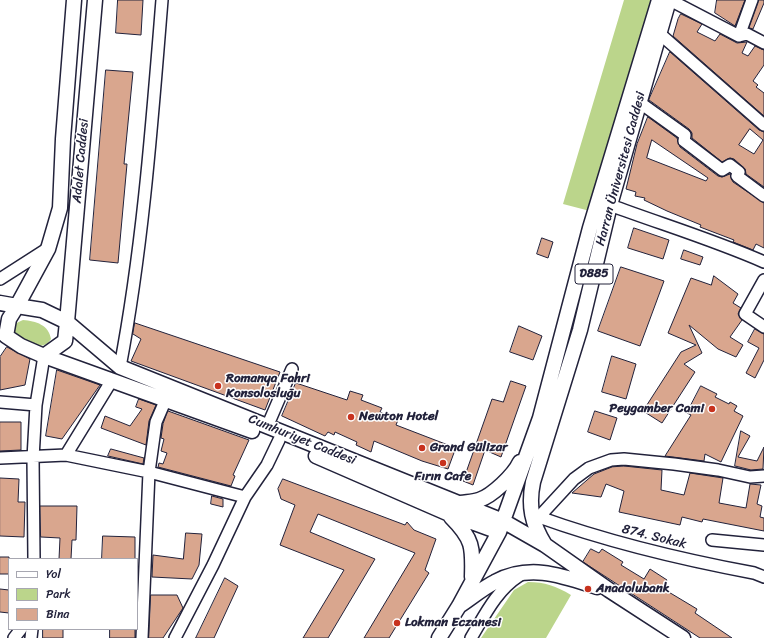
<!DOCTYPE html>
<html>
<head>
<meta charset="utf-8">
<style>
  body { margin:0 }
  #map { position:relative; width:764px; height:638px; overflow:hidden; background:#fff; font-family:Sriracha,sans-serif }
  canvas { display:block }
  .legend { position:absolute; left:8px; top:558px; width:130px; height:72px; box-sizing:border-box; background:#fff; border:1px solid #a7a7b1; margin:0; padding:5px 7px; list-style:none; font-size:12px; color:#22223b }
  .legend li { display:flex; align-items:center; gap:8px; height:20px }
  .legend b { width:20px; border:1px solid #a7a7b1 }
</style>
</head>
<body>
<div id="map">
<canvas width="764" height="638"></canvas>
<ul class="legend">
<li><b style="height:5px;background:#fff"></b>Yol</li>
<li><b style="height:11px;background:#bbd58b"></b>Park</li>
<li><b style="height:11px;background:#d9a68e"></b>Bina</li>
</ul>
</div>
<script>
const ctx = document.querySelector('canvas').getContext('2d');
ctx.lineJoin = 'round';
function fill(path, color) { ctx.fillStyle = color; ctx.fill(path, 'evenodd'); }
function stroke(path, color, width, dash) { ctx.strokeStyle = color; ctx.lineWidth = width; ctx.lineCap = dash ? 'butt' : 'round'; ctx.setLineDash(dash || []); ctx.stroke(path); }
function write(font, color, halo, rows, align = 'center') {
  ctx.font = font + ' Sriracha,sans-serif'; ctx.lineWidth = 3; ctx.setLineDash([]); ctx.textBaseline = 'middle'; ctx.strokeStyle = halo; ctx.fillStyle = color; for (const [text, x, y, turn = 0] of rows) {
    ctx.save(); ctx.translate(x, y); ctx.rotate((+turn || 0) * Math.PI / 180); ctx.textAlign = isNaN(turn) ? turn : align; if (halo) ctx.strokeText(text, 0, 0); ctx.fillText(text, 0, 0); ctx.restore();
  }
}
fill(new Path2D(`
  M624 0H653L590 211 563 204Z
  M23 320C36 321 49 325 51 339 41 354 26 341 13 334L12 325Z
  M528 582C545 582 556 586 571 595L546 638H481L514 590Z`), '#bbd58b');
const building = new Path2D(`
  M118 0H143L141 35 116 33Z
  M717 0H745L735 26 715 13Z
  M759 0H764V3L753 29 749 28Z
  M681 14 702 24 697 32 715 41 720 34 737 43 747 42 742 53 748 56 755 46 764 50V65L753 81 758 85 756 87 764 93V116L673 36 678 19Z
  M670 52 759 130 764 132V187L746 174 745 169 734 159 730 158 722 162 692 138V133L689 129 649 100ZM750 129 763 140 754 154 739 145Z
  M106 70 133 72 124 164H127L118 263 90 260Z
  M648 117 677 138 680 147 718 176 722 177 730 174 733 182 764 203V248L756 244 753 250 733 242 734 240 700 227 701 225 667 211 644 200 645 198 635 196 636 192 626 189 637 144ZM652 140 708 178 706 181 647 158Z
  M634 228 669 240 663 259 628 248Z
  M542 238 553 242 548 258 537 254Z
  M684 250 703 257 700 265 681 259Z
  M621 267 664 281 640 346 598 331Z
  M714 276 738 294 733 303 741 308 738 314 742 320 730 337 743 345 736 357 718 349 689 325 702 353 684 364 695 372 662 423 643 411 681 352 696 345 668 333 691 278 711 285Z
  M135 323 280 372 265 410 131 361 141 339 133 334Z
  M519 326 542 336 533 360 510 352Z
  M755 329 764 334V360L755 378 746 373 759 348 748 342Z
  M7 347 30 359 25 385 0 390V357Z
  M612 356 636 364 626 399 602 392Z
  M57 370 100 385 62 439 46 436Z
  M511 381 526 386 501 457 485 450 473 485 463 481 492 399 503 402Z
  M296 383 347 400 350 391 363 395 361 400 382 408 380 412 398 420 396 425 448 445 455 450 448 469 422 461 374 441 371 452 356 445 357 442 335 432 334 435 328 432 325 436 282 416Z
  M701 386 717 394 715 397 729 404 730 402 737 406 734 411 743 416 721 462 705 454 704 461 665 456 691 415 687 413Z
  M139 399 156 405 149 421 146 445 101 428 105 416 130 426 142 409 136 407Z
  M168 411 249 440 233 475 235 476 231 486 158 467 159 463 163 464 167 453 161 451 164 439 161 438 163 424Z
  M595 411 617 418 610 440 588 432Z
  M0 422H21V450L0 451Z
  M741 431 750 436 738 457 757 461 764 447 763 469 751 470 735 466Z
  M111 449 144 458 143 464 108 456Z
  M624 466 662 470 661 490 684 495 690 473 723 478 719 503 746 508 750 484 761 485 757 504 762 506 760 517 764 518V531L703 519 702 522 682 517 680 525 619 512 624 491 606 484 601 497 572 493 594 474 612 467Z
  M0 478 19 479 18 502H25L24 537 0 536Z
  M283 479 405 525 407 522 414 530 436 539 425 570 429 573 389 638H364L415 553 318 514 310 532 375 559 328 638H303L344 570 280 545 295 505 281 499 278 489Z
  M212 496 223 499V507L211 504Z
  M40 506H77L76 540H72L71 559H59L60 538 41 537Z
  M186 533 202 534 199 565 192 579 152 577 153 555 183 559Z
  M103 536 135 537V559H102Z
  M591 549 599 553 602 549 623 562 621 565 644 579 650 569 667 580 662 588 697 609 695 613 732 638H700L583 562Z
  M0 557H9V574H0Z
  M225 578 238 586 214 638H196Z
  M0 589 9 590V613L0 612Z
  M151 595H177L183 608 163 638H149Z
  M43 629H63V638H43Z
  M110 629H135V638H110Z`);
fill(building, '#d9a68e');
stroke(building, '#22223b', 1);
const minor = new Path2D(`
  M670 0 739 36 747 34 764 43
  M660 34 764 125
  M739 36 752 0
  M639 102 685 135 684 141 722 170 730 165 739 172 737 176 764 196
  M610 205C661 224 714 240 764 262
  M0 279 47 249
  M764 280 745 314 764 327
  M120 367C143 246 152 123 162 0
  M0 402 36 405
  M267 427 292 369
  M66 455 112 380
  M0 458 66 455 149 472 245 497
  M764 476 750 477 718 470 674 464 624 459 611 460 589 468 574 479 539 517C611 543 679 559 754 573L764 577
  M712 540 764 545
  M34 559 33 458 36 405 44 356
  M14 638 21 629
  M31 638 32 629
  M142 638 149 472 156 422 166 399
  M175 638 213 565 245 497 267 465 279 440
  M471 638C485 615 496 591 519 576`);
const major = new Path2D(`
  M95 0 67 322 120 367 503 521 545 545 609 590 683 638
  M0 303 17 306 48 249 60 208 63 139 74 0
  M44 356 65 341 67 322 42 310 17 306 9 319 6 336 21 346 44 356 252 431
  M316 456 447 513 499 532
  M461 503C467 502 473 502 479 500 492 496 514 475 520 462
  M451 517C473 539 473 547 472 577
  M545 545C532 524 528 506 533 482L580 330 610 205 669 0
  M459 606C471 598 483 588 495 582 530 563 563 576 597 587
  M439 638 459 606 499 532 540 418 590 228 659 0`);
stroke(minor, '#22223b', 14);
stroke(major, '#22223b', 17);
stroke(minor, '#fff', 11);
stroke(major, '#fff', 14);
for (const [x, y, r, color] of [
  [218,386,4,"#c8321e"],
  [712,409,4,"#c8321e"],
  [351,417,4,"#c8321e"],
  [422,448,4,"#c8321e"],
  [443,463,4,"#c8321e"],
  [588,589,4,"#c8321e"],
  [397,623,4,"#c8321e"]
]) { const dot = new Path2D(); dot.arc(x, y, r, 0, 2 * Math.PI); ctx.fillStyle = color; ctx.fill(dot); stroke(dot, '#fff', 1.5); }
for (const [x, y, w] of [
  [594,274,38]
]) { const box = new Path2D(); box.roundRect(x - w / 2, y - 10, w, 20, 3); ctx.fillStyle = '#fff'; ctx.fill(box); stroke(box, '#22223b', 1); }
write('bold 12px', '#22223b', null, [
  ["D885",594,274]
]);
write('13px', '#22223b', '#fff', [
  ["Adalet Caddesi",81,161,-85],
  ["Harran Üniversitesi Caddesi",621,169,-75],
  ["Cumhuriyet Caddesi",302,440,22],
  ["874. Sokak",654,537,14]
]);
write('bold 13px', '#22223b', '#fff', [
  ["Romanya Fahri",226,379],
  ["Konsolosluğu",226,394],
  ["Peygamber Cami",704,409,"right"],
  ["Newton Hotel",359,417],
  ["Grand Gülizar",430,448],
  ["Fırın Cafe",443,477,"center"],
  ["Anadolubank",596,589],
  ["Lokman Eczanesi",405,623]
], 'left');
</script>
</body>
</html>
